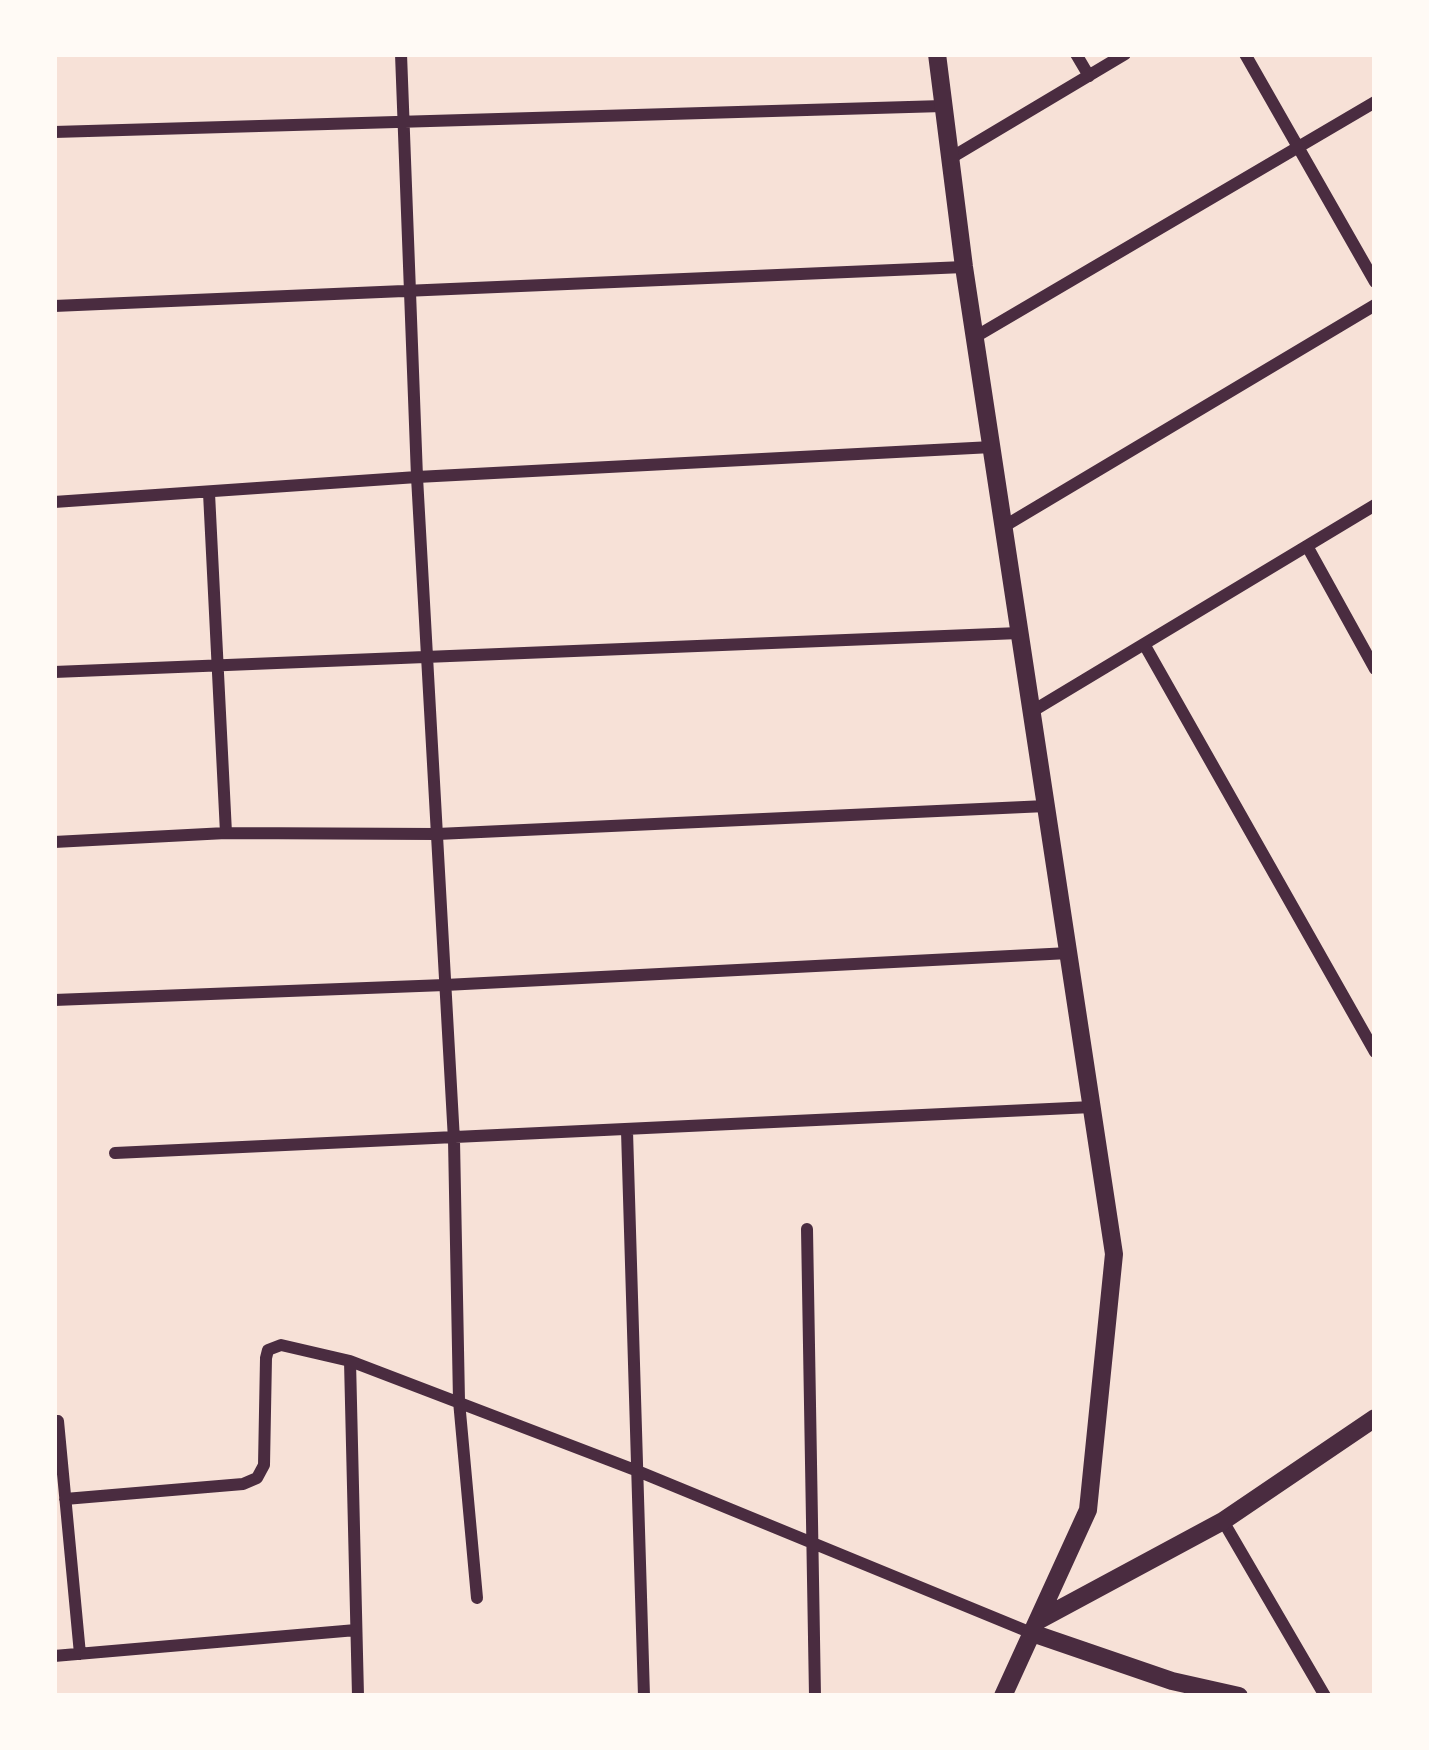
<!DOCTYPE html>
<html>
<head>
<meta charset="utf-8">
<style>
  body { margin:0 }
  #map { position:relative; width:1429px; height:1750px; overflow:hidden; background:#f7e1d7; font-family:Poppins,sans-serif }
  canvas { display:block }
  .frame { position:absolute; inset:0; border:57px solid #fffaf5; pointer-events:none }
</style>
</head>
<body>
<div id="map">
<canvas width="1429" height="1750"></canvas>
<div class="frame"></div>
</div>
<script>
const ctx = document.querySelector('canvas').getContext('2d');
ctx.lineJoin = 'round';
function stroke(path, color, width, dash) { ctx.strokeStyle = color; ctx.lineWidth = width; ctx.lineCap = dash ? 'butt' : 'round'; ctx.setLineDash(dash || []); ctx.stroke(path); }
stroke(new Path2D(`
  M401 54 417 477 454 1140 459 1401 477 1598
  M1076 54 1089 76
  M1245 54 1375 282
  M54 132 943 106
  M949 159 1125 54
  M54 306 964 267
  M975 337 1375 102
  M209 493 226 833
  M54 502 417 477 992 447
  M1003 527 1375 305
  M1307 546 1375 669
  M1144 644 1375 1052
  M54 672 1019 633
  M1031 712 1375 505
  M54 842 226 833 437 834 1046 806
  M54 1000 445 985 1069 953
  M627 1131 644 1696
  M115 1153 1092 1107
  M807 1229 815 1696
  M350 1361 358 1696
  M58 1421 80 1654
  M65 1499 243 1484 257 1478 264 1465 266 1358 268 1350 281 1345 350 1361 635 1470 1034 1634
  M1223 1521 1325 1696
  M54 1656 356 1630`), '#4a2c40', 12);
stroke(new Path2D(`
  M937 54 964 267 1114 1254 1088 1510 1003 1696
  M1041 1619 1223 1521 1375 1418
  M1035 1634 1172 1681 1239 1696`), '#4a2c40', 18);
</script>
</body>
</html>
